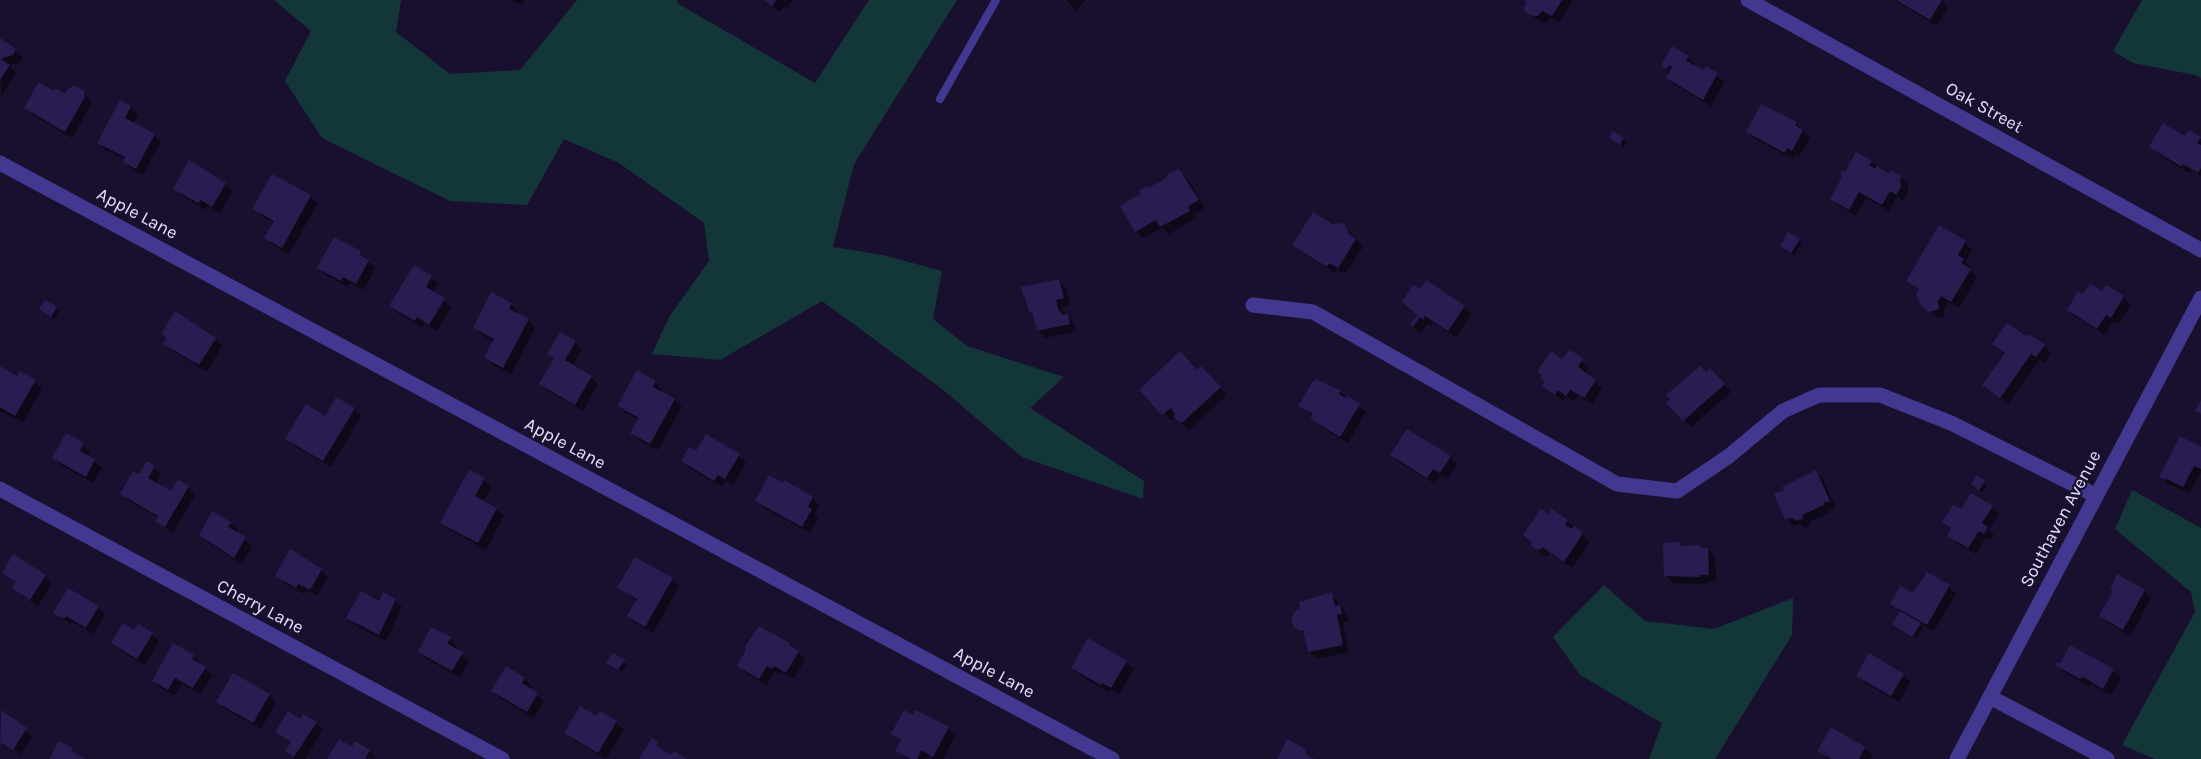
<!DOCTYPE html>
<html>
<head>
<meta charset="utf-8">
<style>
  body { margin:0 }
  canvas { display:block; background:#18102e }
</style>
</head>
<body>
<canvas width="2201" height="759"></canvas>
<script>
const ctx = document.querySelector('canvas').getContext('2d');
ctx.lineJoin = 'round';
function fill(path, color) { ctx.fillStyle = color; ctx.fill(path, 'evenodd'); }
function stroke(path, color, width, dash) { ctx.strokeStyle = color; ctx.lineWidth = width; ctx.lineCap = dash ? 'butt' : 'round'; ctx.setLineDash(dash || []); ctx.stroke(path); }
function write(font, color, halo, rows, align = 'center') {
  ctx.font = font + ' Karla,sans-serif'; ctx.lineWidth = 4.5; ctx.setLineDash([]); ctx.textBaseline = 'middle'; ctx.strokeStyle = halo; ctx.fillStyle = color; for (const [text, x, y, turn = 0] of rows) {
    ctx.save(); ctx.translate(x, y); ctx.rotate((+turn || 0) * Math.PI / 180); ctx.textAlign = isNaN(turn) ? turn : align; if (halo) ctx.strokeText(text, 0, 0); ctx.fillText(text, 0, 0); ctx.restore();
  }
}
fill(new Path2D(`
  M274 0H401L396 32 450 74 520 70 577 0H677V3L815 83 869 0H957L854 164 833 247 883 255 942 271 933 319 967 346 1064 377 1030 408 1144 481 1143 499 1022 457 942 389 822 301 720 360 652 354 669 317 709 261 704 223 619 163 564 139 527 205 450 201 322 138 285 81 311 31Z
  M2142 0H2201V78L2195 75 2133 63 2113 51Z
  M2132 490 2201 528V759H2155L2122 745 2195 612 2191 592 2115 529Z
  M1604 585 1645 621 1714 629 1793 598 1792 635 1715 759H1649L1662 723 1580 675 1553 637Z`), '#133739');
fill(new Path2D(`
  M510 0H525L523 5Z
  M764 0H793L787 8 784 6 780 12Z
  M1066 0H1086L1076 10Z
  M1525 0H1573L1559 23 1550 17 1546 23H1542L1526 11 1528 3Z
  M1894 0H1945L1943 3 1948 8 1937 26Z
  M0 40 23 57 20 62 9 66 16 73 1 96Z
  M1688 57 1695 64 1694 67 1705 72 1707 68 1725 82 1711 106 1675 85 1667 78 1670 73 1662 65Z
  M83 92 90 100 91 105 72 138 33 115 26 108 55 93 65 96Z
  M121 102 131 107 138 115 133 124 154 135 161 142 143 175 132 169 124 161 125 159 106 150 99 143Z
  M1796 123 1810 138 1799 157 1795 155 1793 159 1755 139 1748 132Z
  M1614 133 1627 142 1624 147 1614 140Z
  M2185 138 2201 139V176L2191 170 2189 173 2158 154 2151 147Z
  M1871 162 1889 176 1900 177 1908 184 1907 195 1904 201 1897 197 1889 211 1866 198 1856 216 1839 206 1832 199 1846 174Z
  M1179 171 1190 182 1205 208 1194 214 1196 218 1169 234 1162 228 1143 238 1136 231 1167 179Z
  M273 176 310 196 318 203 289 254 273 245 266 238 274 223 262 216 254 209Z
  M225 184 232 191 220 213 208 206 206 210 182 196 175 189Z
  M1331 226H1344L1363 247 1345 274 1337 269 1335 273 1302 252 1294 245Z
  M1939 227 1965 242 1972 250 1965 262 1970 267 1968 269 1977 277 1959 308 1949 302 1944 310 1945 316 1937 318 1923 306 1920 291 1908 281Z
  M1799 240 1802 243 1794 255 1785 249Z
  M360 253 375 268 364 290 350 283 348 287 326 275 319 268Z
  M431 277 438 284 433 293 451 307 437 331 424 323 422 327 398 313 391 306Z
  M1059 280 1066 288 1070 305 1062 307 1064 316 1067 315 1074 323 1076 331 1045 338 1038 331 1035 316 1031 312 1028 299 1024 295Z
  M2106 287 2124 297 2131 305 2118 324 2114 321 2105 335 2076 317 2069 310 2083 296 2103 293Z
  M511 304 518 311 516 314 528 320 535 328 511 374 493 365 486 358 495 342 482 335 474 328Z
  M1464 307 1471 314 1456 338 1433 322 1431 326 1428 323 1421 333 1412 325 1418 315Z
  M56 308 59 311 54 319 41 309Z
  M215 339 222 346 207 372 173 351 165 344Z
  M2027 339 2044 346 2051 353 2044 363 2039 360 2008 404 1984 385 2006 355 1994 344Z
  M575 342 582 350 572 366 591 377 598 384 583 411 548 391 541 384 555 359 549 353Z
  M1570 352 1589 367 1585 374 1602 388 1592 404 1578 396 1574 402 1566 396 1563 401 1544 386Z
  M0 368 18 378 35 382 42 389 23 422 0 411Z
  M1201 368 1227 395 1191 429H1187L1176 417 1172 421 1141 390 1197 371Z
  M1706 374 1718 377 1731 392 1691 427 1668 403Z
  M655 382 662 390 661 392 675 400 682 407 658 450 639 440 632 432 639 420 626 413 619 406Z
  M1340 392 1366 412 1348 443 1319 426 1312 419 1313 416 1300 405Z
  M354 409 361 416 331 467 295 446 287 439 326 418Z
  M706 436 739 456 746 463 733 485 725 481 722 487 690 468 683 461 696 453Z
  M83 445 90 452 88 457 102 468 93 483 61 465 54 458Z
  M2201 449V472L2190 493 2168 484 2161 476Z
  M1392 455 1450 457 1457 464 1448 479 1441 475 1435 484 1399 462Z
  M154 467 161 474 155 484 171 493 188 487 195 495 173 533 157 521 159 518 129 501 122 494 139 477Z
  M1816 472 1823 479 1836 508 1829 511 1830 513 1811 521 1809 526 1805 528 1799 524 1794 526 1787 519Z
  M484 480 491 487 483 502 496 509 504 516 486 550 449 529 441 522Z
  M1984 482 1987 485 1983 492 1976 487Z
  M812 498 819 505 815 514 818 518 810 533 764 508 757 501Z
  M1992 507 1999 514 1989 530 1994 535 1991 540 1986 537 1976 554 1956 543 1949 535 1952 530 1944 522Z
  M1552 511 1568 521 1588 540 1589 543 1572 568 1550 553 1548 556H1545L1533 546Z
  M213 513 230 523 238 530 236 533 252 546 242 564 208 542 201 535Z
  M1680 544 1683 547H1699L1702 549H1708L1715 557 1716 581 1706 582V584L1673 583 1666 576Z
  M321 570 328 577 317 596 306 590 304 594 284 583 277 575Z
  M4 573 45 576 52 583 38 606 21 595 14 588 17 584Z
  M672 579 679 586 653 633 636 623 629 616 637 601 619 588Z
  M1949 587 1956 594 1934 631 1918 622 1923 628 1916 639 1897 627 1901 612 1892 603 1913 595Z
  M2144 591 2151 598 2131 636 2108 623 2101 616Z
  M1331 594 1347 614 1348 621 1343 622 1349 652 1317 659 1310 652 1306 636 1295 625Z
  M395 600 402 607 386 641 355 625 348 617 380 603Z
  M98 607 105 614 93 634 73 622 72 624 69 623 55 612Z
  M760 628 789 645 805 659 794 679 781 672 780 675 774 672 767 685 746 673 739 666Z
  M134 632 152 634 159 641 145 665 120 650 113 643Z
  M450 639 457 646 455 650 469 661 460 677 427 659 420 652Z
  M2071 647 2113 671 2121 678 2111 695 2091 684 2088 686 2064 672 2057 665 2060 666Z
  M193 656 200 663 199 665 212 675 201 694 182 684 175 696 161 688 154 681Z
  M624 661 627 665 622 672 612 665Z
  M1126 662 1134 669 1119 694 1110 689 1108 692 1080 675 1072 668Z
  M506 669 525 679 532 686 530 690 544 701 534 718 500 698 493 691Z
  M1903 675 1910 682 1899 702 1865 683 1858 676Z
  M269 695 276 702 261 729 225 709 218 702Z
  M2 712 33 736 20 756 0 746 19 754 20 752 0 742V716Z
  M600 713 616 723 624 730 606 759 573 740 566 733 597 718Z
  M300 721 316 723 323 730 305 759H296L287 751 292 744 277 732Z
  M948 729 955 736 943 759H934L929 756 928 759H907L897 750 902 742 893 734Z
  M1864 748 1872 755 1870 759H1829L1819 751Z
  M353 749 369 751 376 758 329 759Z`), '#0007');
fill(new Path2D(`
  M764 0H776L772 6Z
  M1523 0H1562L1552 16 1542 11 1538 16H1533L1525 12 1524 7 1527 2Z
  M1896 0H1942L1930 20Z
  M0 38 16 49 13 55 1 59 10 65 0 80Z
  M1672 46 1689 56 1686 61 1704 70 1706 66 1718 73 1703 100 1666 78 1672 67 1670 65 1666 69 1661 66Z
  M39 82 54 91 55 88 65 94 68 88 75 86 84 91 85 97 65 132 24 108Z
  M120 100 131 106 125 118 155 134 136 169 123 162 125 157 97 143Z
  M1761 104 1797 122 1795 125 1803 130 1792 151 1787 148 1785 153 1746 132Z
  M2163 123 2185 136 2189 130 2201 137 2197 143 2201 145V168L2198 173 2183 164 2182 167 2149 147Z
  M1613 131 1624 138 1620 145 1609 138Z
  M1856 152 1872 161 1869 165 1875 169 1877 166 1889 174 1891 170 1901 176 1900 179 1901 187 1896 195 1890 191 1882 205 1859 192 1849 210 1830 199 1840 181 1842 176 1840 175 1842 171 1845 172Z
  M189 160 226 183 212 207 201 200 198 203 173 189Z
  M1179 169 1199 200 1188 206 1190 211 1160 227 1156 220 1135 232 1120 206 1140 194V190L1147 186 1148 188 1166 178 1168 174Z
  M272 174 311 195 282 248 264 238 274 221 252 209Z
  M1313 212 1332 224 1341 223 1345 225 1349 234 1356 239 1338 268 1329 263 1327 267 1292 245Z
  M1939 225 1966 241 1958 255 1964 259 1961 263 1971 269 1951 302 1941 296 1938 302 1939 309 1929 312 1922 307 1916 295 1919 289 1906 281Z
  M1788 232 1800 239 1791 253 1780 246Z
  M334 237 361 251 360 255 369 260 356 284 343 277 341 281 317 268Z
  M414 265 432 276 426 287 445 298 429 325 417 317 415 321 389 306Z
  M1059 279 1064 298 1056 300 1059 312 1061 311 1062 315 1068 314 1070 324 1037 331 1032 312 1029 313 1025 296H1023L1021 287Z
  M1426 280 1465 306 1448 331 1425 316 1423 320 1420 317 1413 327 1410 325 1417 315 1402 302 1413 285 1420 289Z
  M2090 283 2102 291 2106 285 2124 296 2111 318 2106 315 2097 329 2067 310 2078 291 2083 294Z
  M491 292 512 303 509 309 529 319 503 368 484 358 494 339 473 328Z
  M45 300 57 307 51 317 39 309Z
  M175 311 216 338 199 365 163 344 167 338 161 334Z
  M2007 323 2027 337 2029 334 2045 345 2036 357 2031 354 2000 398 1982 385 2005 353 1992 344Z
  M560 332 576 341 565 360 592 376 575 405 539 384 554 358 547 354Z
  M1570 350 1583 358 1578 367 1596 380 1584 398 1570 390 1566 396 1558 390 1555 395 1542 386 1545 381 1540 378 1542 375 1537 372 1551 351 1562 359Z
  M1180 351 1197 370 1201 366 1221 387 1183 422H1179L1173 416 1175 414 1171 408 1162 415 1139 390Z
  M0 366 17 376 20 371 36 380 15 416 0 407Z
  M1700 366 1706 372 1710 368 1725 384 1683 421 1666 403 1670 399 1666 395Z
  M637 370 656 381 653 387 675 399 650 444 630 433 639 418 617 406Z
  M1316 379 1341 391 1339 394 1346 398 1348 396 1360 404 1340 437 1310 419 1313 414 1298 406 1313 381 1314 382Z
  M336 397 355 408 323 461 285 439 306 404 325 416Z
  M2201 400V414L2195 411Z
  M1407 429 1451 456 1440 473 1433 469 1427 478 1390 455Z
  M66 433 84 443 80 451 95 459 86 477 52 458Z
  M706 434 740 454 725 479 718 475 714 481 681 461 689 447 696 451Z
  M2180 436 2201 447V469L2194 466 2183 487 2167 479V480L2159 477Z
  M147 461 155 466 148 478 171 491 178 479 189 486 165 527 155 521 158 516 120 494 133 471 139 474Z
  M469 470 485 478 475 496 497 508 478 543 440 523Z
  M1816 470 1830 501 1823 503 1824 505 1804 514 1802 519 1797 521 1791 518 1785 520 1774 494 1784 490 1782 487Z
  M769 475 783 483 784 480 813 497 808 507 812 509 802 527 755 501Z
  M1977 475 1985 481 1979 490 1971 484Z
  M1971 493 1993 506 1982 523 1988 527 1984 534 1979 531 1968 548 1947 536 1951 528 1942 522 1953 505 1961 509Z
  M1551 508 1568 520 1565 525 1572 529 1574 526 1582 532 1581 534 1582 535 1564 562 1542 547 1540 550 1536 549 1531 546 1532 542 1523 535 1541 509 1548 514Z
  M212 511 231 522 228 527 246 537 234 558 199 535Z
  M1681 542 1680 546 1700 545V548H1708L1709 575H1699V577L1664 576 1663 543Z
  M290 549 322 569 310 590 298 584 296 588 275 576Z
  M13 554 46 575 30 600 12 588 16 582 2 573Z
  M635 557 673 578 645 627 627 616 637 599 617 588Z
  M1927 572 1950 585 1927 625 1890 604 1900 586 1913 593Z
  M2117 574 2145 590 2123 630 2099 616 2113 591 2110 590Z
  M68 588 99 606 86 628 66 616 65 618 60 617 53 613Z
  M361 591 379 601 383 592 396 599 379 635 346 618Z
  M1332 592 1335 606 1340 605 1342 614 1337 615 1343 645 1308 652 1303 630 1300 631 1293 626 1291 618 1296 610H1300L1299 602Z
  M1900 611 1921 623 1912 637 1892 624Z
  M123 623 134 630 138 624 153 633 137 659 111 643Z
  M759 626 790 643 789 645 799 651 786 673 774 666 772 669 767 666 759 679 737 666 746 650 744 648Z
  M431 627 451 637 447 644 463 652 452 671 418 652Z
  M1088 638 1127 661 1111 688 1102 683 1101 685 1071 668Z
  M173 643 194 655 192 659 206 667 193 688 175 678 168 690 152 681Z
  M2070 645 2114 669 2103 689 2083 677 2080 679 2055 665 2057 662 2060 664Z
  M613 653 625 660 618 670 606 663Z
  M1869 653 1904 674 1891 696 1856 676Z
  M506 666 525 678 522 683 538 693 527 712 491 691Z
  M233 673 270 694 253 723 216 702Z
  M580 706 596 716 600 711 617 721 598 753 564 733Z
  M1 710 27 728 13 750 2 743 0 746Z
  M904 710 913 715 916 710 949 727 933 757 921 750 917 759H911L895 751 901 740 891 734Z
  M288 711 300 719 303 714 317 722 294 757 285 751 291 742 275 732Z
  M1831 727 1865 747 1859 759H1832L1817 751Z
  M652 738 658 742 656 746 671 755 674 751 687 759H639Z
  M339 739 352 747 355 741 370 750 365 759H327Z
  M1287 739 1304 748 1307 755 1314 759H1277Z
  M59 741 73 748 71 751 86 759H49Z`), '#2a1b51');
stroke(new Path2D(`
  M940 99 996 0`), '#433890', 8);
stroke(new Path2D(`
  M1748 0 2201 250
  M0 163 1112 759
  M1253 305 1313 312 1617 484 1677 491 1729 456 1783 411 1819 395H1880L1951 423 2095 495
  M0 489 502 759
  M1990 697 2107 759`), '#433890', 15);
stroke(new Path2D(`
  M1957 759 2201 298`), '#433890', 15);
write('18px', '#e4deff', '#18102e', [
  ["Oak Street",1984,108,29],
  ["Apple Lane",137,214,28],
  ["Apple Lane",565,444,28],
  ["Southaven Avenue",2061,519,-62],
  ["Cherry Lane",260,607,28],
  ["Apple Lane",994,673,28]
]);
</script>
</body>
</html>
